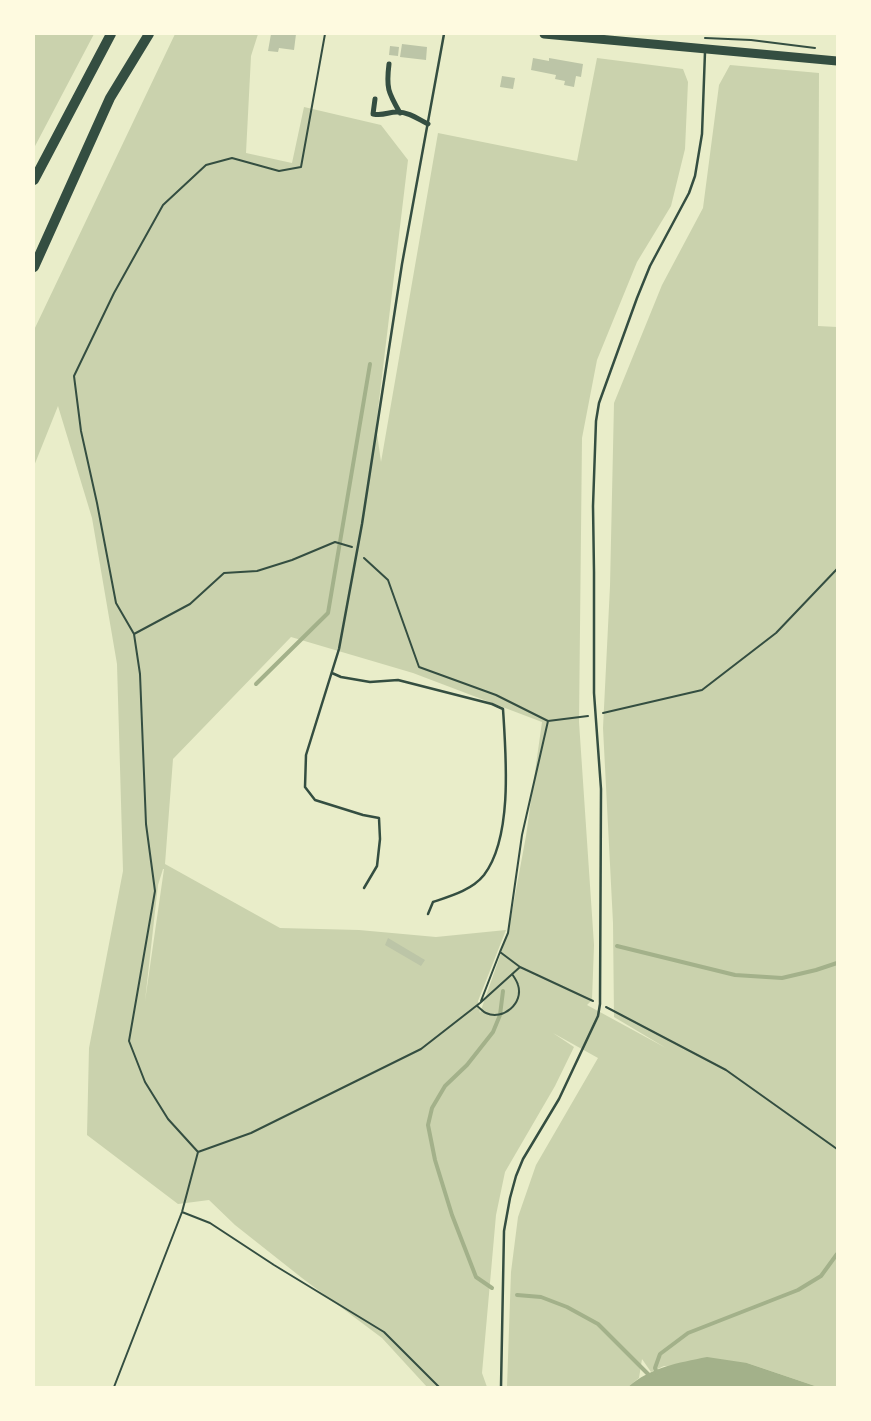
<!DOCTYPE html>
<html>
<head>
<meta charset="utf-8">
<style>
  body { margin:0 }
  #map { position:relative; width:871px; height:1421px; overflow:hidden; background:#e9edc9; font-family:Barlow,sans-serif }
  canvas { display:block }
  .frame { position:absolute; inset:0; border:35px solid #fefae0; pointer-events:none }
</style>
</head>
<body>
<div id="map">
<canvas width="871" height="1421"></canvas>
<div class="frame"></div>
</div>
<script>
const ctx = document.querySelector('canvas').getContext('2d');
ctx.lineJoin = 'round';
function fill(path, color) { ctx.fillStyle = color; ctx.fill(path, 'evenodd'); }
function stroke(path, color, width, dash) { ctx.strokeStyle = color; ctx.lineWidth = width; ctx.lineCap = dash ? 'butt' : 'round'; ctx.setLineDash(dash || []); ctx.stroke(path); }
fill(new Path2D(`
  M34 34H94L34 148Z
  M175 34H258L251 56 246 153 292 163 304 107 381 125 408 160 376 426 381 462 438 133 577 161 597 58 683 69 688 82 685 149 671 206 637 262 597 360 582 438 579 722 594 945 592 1000 587 1005 666 1048 614 1017 613 923 603 728 610 586 614 403 662 285 703 208 719 85 730 65 819 73 818 326 837 327V1387H818L747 1363 664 1366 651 1372 642 1359 639 1378 628 1387H507L511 1272 518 1217 536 1165 598 1058 553 1033 574 1047 555 1086 505 1172 496 1215 482 1373 487 1387H427L382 1338 302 1278 235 1225 209 1200 178 1204 87 1135 89 1048 123 871 117 664 92 518 58 406 34 466V330ZM291 637 413 673 542 722 526 836 508 933 480 1013 478 1001 506 930 436 937 359 930 280 928 165 864 173 759ZM163 869H164L145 1001 158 885Z`), '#cad2ad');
fill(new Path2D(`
  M707 1357 747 1363 818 1387H628C651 1367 678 1363 707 1357Z`), '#a3b18a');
stroke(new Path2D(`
  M256 684 328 613 370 364
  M617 946 735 975 782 978 816 970 837 963
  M492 1288 476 1277 452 1215 435 1160 428 1125 432 1108 445 1086 467 1065 493 1032 500 1015 503 991
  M517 1295 541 1297 567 1307 598 1324 651 1377
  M657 1373 655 1368 660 1354 688 1333 798 1290 821 1276 837 1254`), '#a3b18a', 4);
fill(new Path2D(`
  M271 34H296L294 50 279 48 278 52 268 51Z
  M402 44 427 47 426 60 400 57Z
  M390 46 399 47 398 56 389 55Z
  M533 58 549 61V58L583 64 581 77 576 76 574 87 564 85 565 81 555 79 556 75 531 70Z
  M502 76 515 78 513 89 500 87Z
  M388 938 425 960 421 966 385 945Z`), '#bcc5a7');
stroke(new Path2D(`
  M705 38 751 40 815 48
  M364 558 388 580 419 667 496 695 548 721
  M134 634 190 604 224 573 257 571 292 560 335 542 352 547
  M603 713 702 690 776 633 837 569
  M520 967 500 952 508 933 522 835 548 721 588 716
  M481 1001 500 952
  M477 1006C480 1008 483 1012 486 1013 503 1021 524 1003 518 985 517 981 514 977 512 974
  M606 1007 726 1070 837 1149
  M198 1152 168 1119 145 1082 129 1041 155 891 146 824 140 674 134 634 116 603 97 503 81 431 74 376 114 293 163 205 206 165 232 158 279 171 301 167 325 34
  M182 1212 210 1223 274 1265 384 1332 439 1387
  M114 1387 182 1212 198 1152 251 1133 421 1049 480 1003 520 967 593 1001`), '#344e41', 2);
stroke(new Path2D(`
  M332 673 341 677 370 682 398 680 492 704 503 709C506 756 513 837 484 875 472 890 451 896 433 902L428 914
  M364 888 377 866 380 839 379 818 363 815 315 800 305 787 306 755 339 649 362 524 402 264 444 34
  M501 1387 504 1231 510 1198 516 1176 523 1159 559 1099 598 1016 600 1004 601 789 594 693V572L593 506 596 421 599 403 637 298 650 266 689 193 695 176 702 134 705 52`), '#344e41', 2.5);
stroke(new Path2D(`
  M389 64C386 88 388 92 400 113
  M375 99 373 114C384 116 388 112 397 112 409 112 418 119 428 124`), '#344e41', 5);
stroke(new Path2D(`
  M544 34 837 61`), '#344e41', 9);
stroke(new Path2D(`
  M34 180 111 34
  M34 267 110 98 149 34`), '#344e41', 10);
</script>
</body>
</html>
